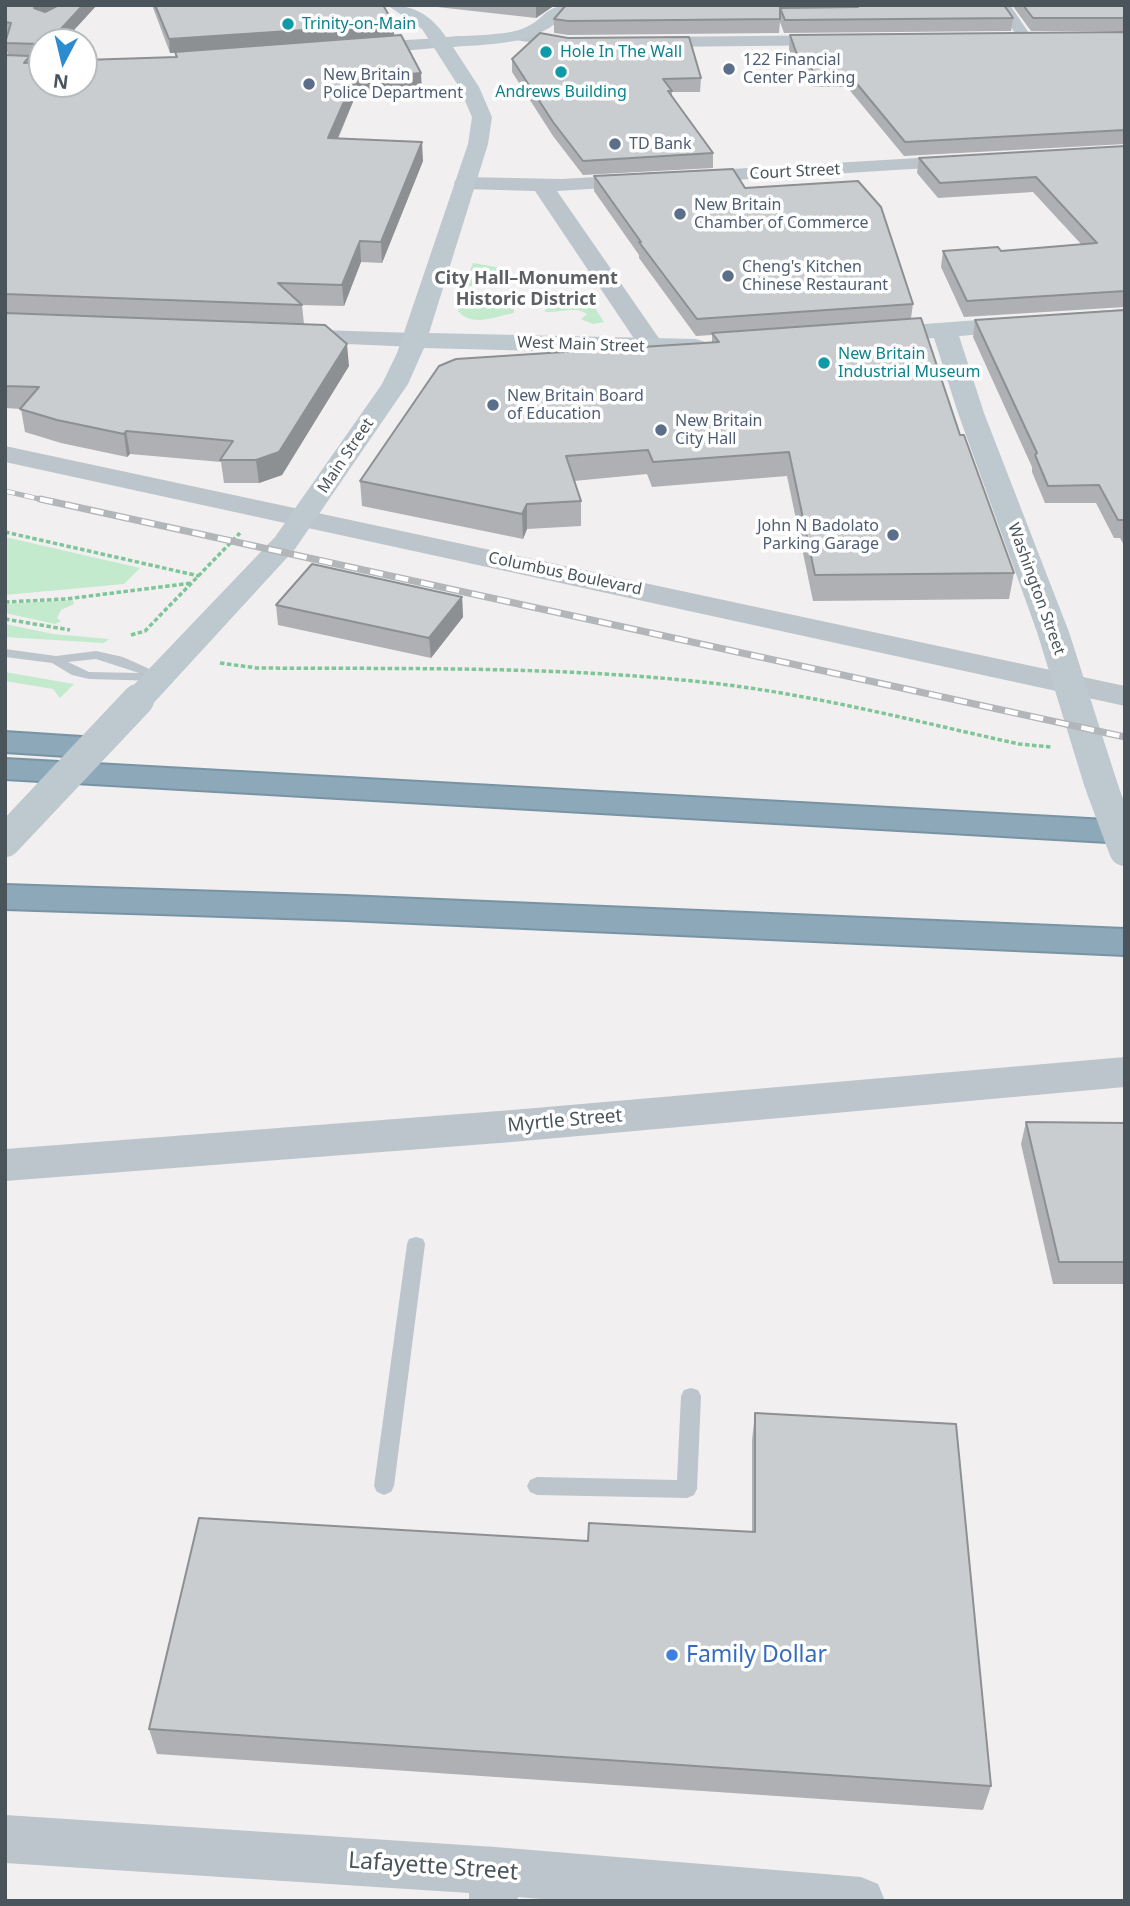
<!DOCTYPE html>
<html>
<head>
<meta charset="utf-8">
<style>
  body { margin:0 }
  #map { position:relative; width:1130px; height:1906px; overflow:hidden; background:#f2eff0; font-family:"Noto Sans",sans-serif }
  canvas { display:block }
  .frame { position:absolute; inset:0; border:7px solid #49555b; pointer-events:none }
  .north { position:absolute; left:28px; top:28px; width:70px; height:70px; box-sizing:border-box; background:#fff; border:2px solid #b6bbbd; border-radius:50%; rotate:187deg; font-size:19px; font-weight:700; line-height:28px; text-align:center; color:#49555b }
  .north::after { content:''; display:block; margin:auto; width:24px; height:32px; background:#2d8bcf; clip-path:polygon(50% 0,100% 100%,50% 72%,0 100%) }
</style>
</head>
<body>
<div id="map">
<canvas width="1130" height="1906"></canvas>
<div class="frame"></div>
<div class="north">N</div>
</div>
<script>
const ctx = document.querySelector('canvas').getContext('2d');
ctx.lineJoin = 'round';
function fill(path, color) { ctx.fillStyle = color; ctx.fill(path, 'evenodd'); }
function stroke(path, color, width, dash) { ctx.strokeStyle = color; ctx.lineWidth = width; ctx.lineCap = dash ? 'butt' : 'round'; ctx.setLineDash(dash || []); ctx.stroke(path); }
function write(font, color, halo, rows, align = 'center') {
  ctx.font = font + ' "Noto Sans",sans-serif'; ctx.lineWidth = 7; ctx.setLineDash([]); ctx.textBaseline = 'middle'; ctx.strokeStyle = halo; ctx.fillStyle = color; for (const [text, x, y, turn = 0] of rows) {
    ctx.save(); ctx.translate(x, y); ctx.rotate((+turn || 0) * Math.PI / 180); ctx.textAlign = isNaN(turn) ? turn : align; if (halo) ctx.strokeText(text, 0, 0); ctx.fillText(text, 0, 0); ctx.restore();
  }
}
fill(new Path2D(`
  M473 263 508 269 509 273 487 277 480 286H464Z
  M574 294 587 295 604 322 593 324 581 319 587 314C573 305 561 313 545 312L546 308 570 301Z
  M462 297H480L488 305 514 309V313C496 316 472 328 458 311Z
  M5 537 140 568 124 584 5 595Z
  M73 600 74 604 61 610 57 618 61 621 55 624 5 613V604Z
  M5 624 53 634 109 639 104 643 5 637Z
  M5 672 74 684 60 698 53 689 5 681Z`), '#c3eacc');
const motorway = new Path2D(`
  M5 732 82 737 94 740 99 747 94 754 82 757 5 752Z
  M5 759 1125 821V843L5 779Z
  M5 885 346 896 1125 929V955L346 920 5 909Z`);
stroke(motorway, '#7894a4', 4);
stroke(new Path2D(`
  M5 532 199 576
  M5 602 66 599 192 583
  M5 619 70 630
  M131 635 145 631 240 533
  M220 663 257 668C405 669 554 666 702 682 809 693 914 721 1019 744L1051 747`), '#7ec598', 3.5, [4.5, 2.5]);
fill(new Path2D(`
  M5 649 56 656 96 651 123 657 167 677 160 681 89 679 72 675 52 663 5 657ZM96 659 139 673 89 672 68 662Z
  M416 1237 423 1239 425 1244 394 1486 391 1492 384 1495 377 1492 374 1486 407 1244 409 1239Z
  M691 1388 698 1390 701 1396 697 1489 694 1495 687 1498 537 1495 530 1492 527 1486 530 1480 537 1477 677 1480 681 1396 684 1390Z`), '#bcc5cb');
fill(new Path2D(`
  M996 5H1010L1033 39 1031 42H1021Z
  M5 1815 495 1847 861 1877 878 1884 885 1901H564L518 1897 517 1901H469V1893L5 1863Z`), '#bcc5cb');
fill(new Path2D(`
  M521 31 568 38 843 35 852 40 843 45 568 48 515 40 512 36 515 32Z
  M441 38 447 39 450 43 447 47 355 55 346 49 355 43Z
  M969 155 976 157 979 161 976 165 557 191 665 347 661 352 652 355 643 352 535 191 465 189 457 188 454 183 457 178 465 177 562 179Z
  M287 329 415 333 424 335 427 340 424 345 415 347 278 341 275 336 278 331Z
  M5 446 1125 686V706L5 462Z
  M1125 1057V1087L512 1142 5 1181V1149L512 1110Z`), '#bcc5cb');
fill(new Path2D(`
  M387 5C414 5 431 15 446 37 468 35 502 36 522 29 548 19 541 5 575 5 542 46 500 43 453 47L479 87 492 117 488 144 429 333 696 339 705 342 709 347 705 352 696 355 424 348 408 384 295 549 150 707 138 710 126 707 122 700 126 693 275 537 382 384 397 353 468 144 472 117 459 87 422 29Z
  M1125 309V323L959 336 984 413 1069 632 1119 788 1114 795 1102 799 1090 795 1085 788 1037 632 958 413 934 338 872 342 863 340 860 335 863 330 872 328Z`), '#bdc8cf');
fill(motorway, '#8ca8b9');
const railFar1 = new Path2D(`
  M5 491 48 501`);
const rail = new Path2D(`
  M40 499 1125 737`);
stroke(railFar1, '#b2b6b9', 5);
stroke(rail, '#b2b6b9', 7);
stroke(railFar1, '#fff', 3.5, [10]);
stroke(rail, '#fff', 4.5, [13]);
stroke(new Path2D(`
  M1102 788 1125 850
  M5 841 138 700`), '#bdc8cf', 32);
fill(new Path2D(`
  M5 5H97L63 42H42V57H30L31 62 175 57V53H170L152 5H383L394 36 422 91 355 97 338 139 423 161 382 263 361 262 344 306 302 305 304 324 349 366 282 475 259 483H224L221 462 130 454 127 457 61 443 25 432 21 409 5 408V55H8L5 43 8 35H5Z
  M419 5H555L536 18Z
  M850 5H1004L1013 18 1011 31 784 33 780 22 779 33 568 35 554 33V19L851 7Z
  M1012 5H1125V31H1031Z
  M1125 32V144L904 156 847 87H812L808 74H798L789 49 790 35Z
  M512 59 701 78 700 92H672V97L713 153V168L583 175 553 136 512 72Z
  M1125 146V307L964 317 941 267 943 251H1001L1081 244 1033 192 938 198 917 173 919 158Z
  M594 176 745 188 913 304 911 318 960 435 1014 573 1009 599 813 601 787 476 652 487 647 474 574 481 581 501V526L527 529 523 539 362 506 360 481 712 342V335L696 336 639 258V255L594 191Z
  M1125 310V547L1120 538H1114L1096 503H1045L1032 472V467L973 337 975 320Z
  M462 597 463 617 431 658 278 625 276 605Z
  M1026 1122 1125 1123V1284H1053L1021 1144Z
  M755 1413 991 1786 983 1810 157 1754 149 1729 588 1541 752 1532V1440Z`), '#aeb0b3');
fill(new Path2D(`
  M36 5H70L38 18 34 8Z
  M83 5H97L63 42H49Z
  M536 5H555L536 18Z
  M394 24V39L170 53 169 39Z
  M421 73 422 91 355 97 329 158 328 138 354 79Z
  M422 142 423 161 382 263 381 242Z
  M360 241 361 262 344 306 342 285Z
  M347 344 349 366 282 475 259 483 256 460Z
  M126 431 130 454 127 457 124 434Z
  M527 504V529L523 539 522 514Z
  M462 597 463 617 431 658 429 638Z`), '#8d9092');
const building = new Path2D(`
  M5 5H36L34 8 45 12 59 5H83L49 42H42V48L40 44 5 43 11 23 5 22Z
  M155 5H383L394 24 169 39Z
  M566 5H780V19L568 21 554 19Z
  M857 5H1004L1013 18 785 20 780 8 858 7Z
  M1023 5H1125V18H1033Z
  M1125 32V130L905 142 848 73H813L809 60H799L790 35Z
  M540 33 568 38 689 37 701 78 663 79 672 91H668L713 153 583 161 553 122 512 59Z
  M401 35 421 73 354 79 328 138 422 142 381 242 360 241 342 285 278 283 302 305 5 294V55L30 56 24 63 42 62V84H84V60L177 57 175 52Z
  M1125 146V291L967 301 943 251 998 247 1001 251 1097 243 1036 177 940 183 919 158Z
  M733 169 745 188 858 181 881 207 913 304 697 319 639 242H641L594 176Z
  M1125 310V521L1124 520H1118L1099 485 1048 486 1035 455 1037 453 975 320Z
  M5 313 325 325 347 344 279 452 256 460H220L233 441 126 431 124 434 57 420 20 409 39 387 5 386Z
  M921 318 960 435H964L1014 573 815 575 789 452 653 462 648 450 566 456 581 501 527 504 522 514 360 481 439 366 456 359 719 342 712 333Z
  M312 564 462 597 429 638 276 605Z
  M1026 1122 1125 1123V1262H1059Z
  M755 1413 956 1424 991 1786 149 1729 199 1518 588 1541 589 1523 755 1532Z`);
fill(building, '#cacdd0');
stroke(building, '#8d9092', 2);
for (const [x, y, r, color] of [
  [288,24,7,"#0f9aa8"],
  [546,52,7,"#0f9aa8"],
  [729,69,7,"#5c6f8a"],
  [561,72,7,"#0f9aa8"],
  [309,84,7,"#5c6f8a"],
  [615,144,7,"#5c6f8a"],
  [680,214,7,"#5c6f8a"],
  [728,276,7,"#5c6f8a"],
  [824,363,7,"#0f9aa8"],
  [493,405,7,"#5c6f8a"],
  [661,430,7,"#5c6f8a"],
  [893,535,7,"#5c6f8a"],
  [672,1655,7,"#3f7fe0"]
]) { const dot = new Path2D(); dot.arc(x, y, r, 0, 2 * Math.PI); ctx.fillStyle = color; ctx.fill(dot); stroke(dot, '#fff', 2.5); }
write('16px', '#0d838f', '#fff', [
  ["Trinity-on-Main",302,24],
  ["Hole In The Wall",560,52],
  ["Andrews Building",561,92,"center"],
  ["New Britain",838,354],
  ["Industrial Museum",838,372]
], 'left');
write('16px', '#4e5e75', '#fff', [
  ["122 Financial",743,60],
  ["Center Parking",743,78],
  ["New Britain",323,75],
  ["Police Department",323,93],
  ["TD Bank",629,144],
  ["New Britain",694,205],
  ["Chamber of Commerce",694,223],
  ["Cheng's Kitchen",742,267],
  ["Chinese Restaurant",742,285],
  ["New Britain Board",507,396],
  ["of Education",507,414],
  ["New Britain",675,421],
  ["City Hall",675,439],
  ["John N Badolato",879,526,"right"],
  ["Parking Garage",879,544,"right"]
], 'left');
write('16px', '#49555b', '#fff', [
  ["Court Street",795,172,-3],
  ["West Main Street",581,345,2],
  ["Main Street",346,456,-56],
  ["Columbus Boulevard",565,574,12],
  ["Washington Street",1036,589,70]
]);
write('bold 18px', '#5d6163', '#fff', [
  ["City Hall–Monument",526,279],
  ["Historic District",526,300]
]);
write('19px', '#49555b', '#fff', [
  ["Myrtle Street",565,1121,-5]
]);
write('23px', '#366cbe', '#fff', [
  ["Family Dollar",686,1655]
], 'left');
write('23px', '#49555b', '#fff', [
  ["Lafayette Street",433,1867,4]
]);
</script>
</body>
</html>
